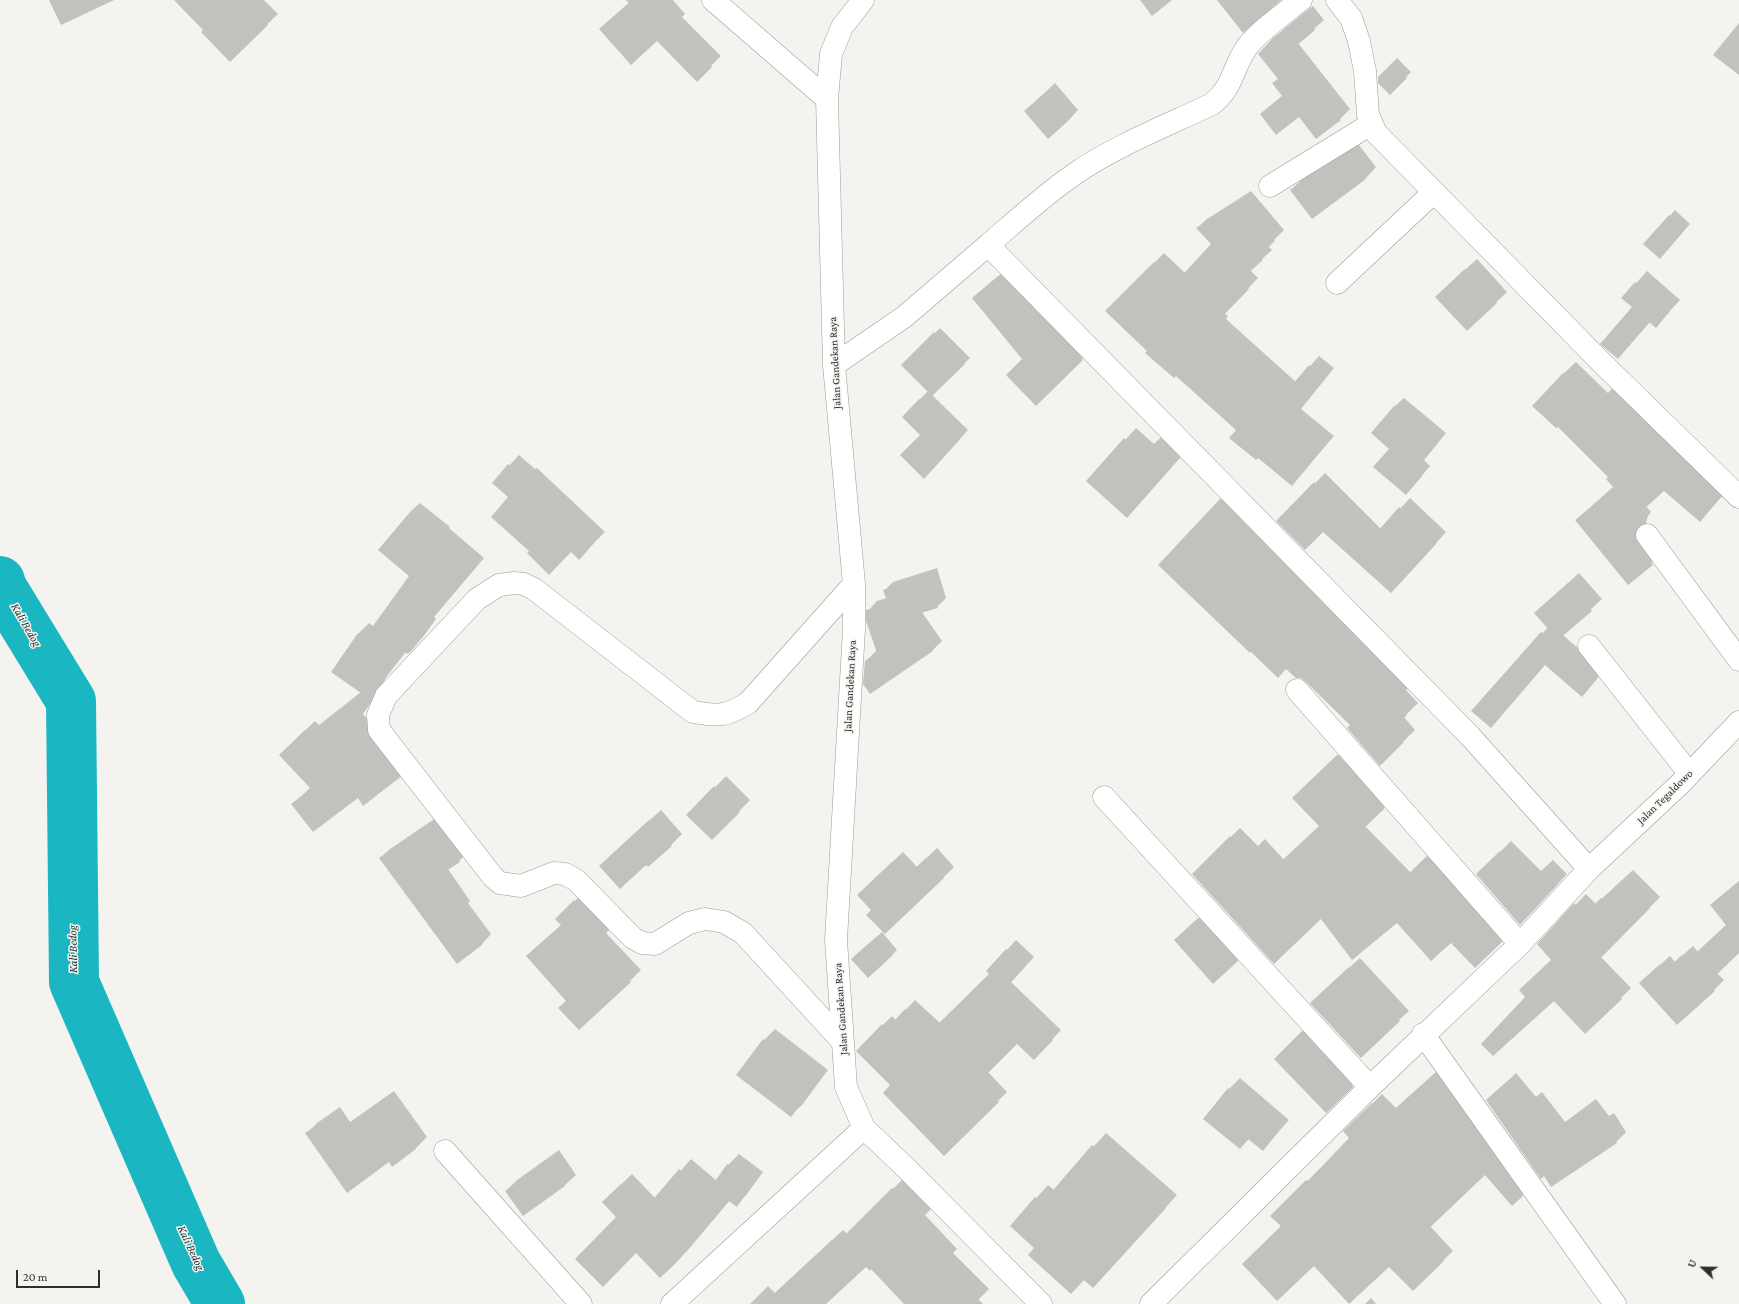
<!DOCTYPE html>
<html>
<head>
<meta charset="utf-8">
<style>
  body { margin:0 }
  #map { position:relative; width:1739px; height:1304px; overflow:hidden; background:#f4f3ef; font-family:"Crimson Pro",serif }
  canvas { display:block }
  .north { position:absolute; left:1683px; top:1248px; width:40px; height:40px; -webkit-text-stroke:3px #f4f3ef; paint-order:stroke; rotate:292deg; font-size:11px; font-weight:700; line-height:16px; text-align:center; color:#2e2e2c }
  .north::after { content:''; display:block; margin:auto; width:14px; height:18px; background:#2e2e2c; clip-path:polygon(50% 0,100% 100%,50% 72%,0 100%) }
  .scale { position:absolute; left:16px; top:1270px; width:84px; height:18px; box-sizing:border-box; border:2px solid #2e2e2c; border-top:0; padding-left:5px; font-size:12px; line-height:14px; white-space:nowrap; color:#2e2e2c; -webkit-text-stroke:3px #f4f3ef; paint-order:stroke }
</style>
</head>
<body>
<div id="map">
<canvas width="1739" height="1304"></canvas>
<div class="north">U</div>
<div class="scale">20 m</div>
</div>
<script>
const ctx = document.querySelector('canvas').getContext('2d');
ctx.lineJoin = 'round';
function fill(path, color) { ctx.fillStyle = color; ctx.fill(path, 'evenodd'); }
function stroke(path, color, width, dash) { ctx.strokeStyle = color; ctx.lineWidth = width; ctx.lineCap = dash ? 'butt' : 'round'; ctx.setLineDash(dash || []); ctx.stroke(path); }
function write(font, color, halo, rows, align = 'center') {
  ctx.font = font + ' "Crimson Pro",serif'; ctx.lineWidth = 3; ctx.setLineDash([]); ctx.textBaseline = 'middle'; ctx.strokeStyle = halo; ctx.fillStyle = color; for (const [text, x, y, turn = 0] of rows) {
    ctx.save(); ctx.translate(x, y); ctx.rotate((+turn || 0) * Math.PI / 180); ctx.textAlign = isNaN(turn) ? turn : align; if (halo) ctx.strokeText(text, 0, 0); ctx.fillText(text, 0, 0); ctx.restore();
  }
}
fill(new Path2D(`
  M175 0H264L278 14 230 60 205 30Z
  M626 0H673L685 14 682 17 721 56 697 80Z
  M1140 0H1172L1152 16Z
  M1313 6 1324 20 1298 43 1350 109 1340 119 1261 114 1283 95 1273 84 1279 78 1259 54 1285 28Z
  M1397 58 1411 72 1390 94 1379 77Z
  M1055 83 1078 110 1068 121 1025 111Z
  M1358 144 1376 167 1366 178 1312 218 1291 190 1302 179Z
  M1251 191 1284 230 1268 246 1272 250 1250 270 1258 278 1224 313 1228 316 1226 319 1296 382 1319 356 1334 368 1301 409 1334 436 1292 485 1237 430 1148 351 1107 311 1164 253 1185 273 1212 244 1197 228 1207 219Z
  M1675 210 1690 224 1665 253 1645 244Z
  M1477 259 1507 292 1467 330 1447 286Z
  M1010 266 1093 348 1036 404 1023 359 973 298Z
  M1647 271 1680 300 1656 326 1650 322 1628 347 1634 307 1623 298Z
  M940 328 970 358 932 395 968 430 933 469 922 435 903 417 928 391 903 365Z
  M1576 362 1608 393 1619 381 1733 484 1700 521 1664 490 1646 506 1651 512 1648 516 1646 523 1649 530 1665 551 1628 584 1576 520 1614 486 1563 374Z
  M1404 398 1446 433 1424 460 1430 466 1415 484 1390 449 1394 407Z
  M1136 428 1154 444 1161 437 1182 456 1137 505 1088 481Z
  M519 455 535 469 537 468 605 532 589 548 571 551H531L510 497 493 483Z
  M1325 473 1381 529 1410 498 1446 532 1401 582 1323 530 1278 521Z
  M1232 488 1417 679 1406 690 1418 703 1404 717 1415 730 1380 764 1352 725 1220 500Z
  M420 503 450 527 449 528 484 558 434 617 436 619 423 637 408 653 406 652 386 677 381 688 363 714 409 768 399 778 364 804 358 797 293 804 311 787 290 745 315 721 319 725 361 692 333 672 359 633 369 623 374 627 411 575 410 512Z
  M937 568 946 598 937 607 922 612 942 641 933 650 870 692 866 661 877 650 868 611 877 601 887 598 884 591 893 582Z
  M1579 573 1602 599 1563 635 1604 671 1582 695 1545 664 1473 711 1548 627 1535 613Z
  M1347 747 1393 799 1365 826 1411 873 1436 848 1510 933 1501 942 1451 941 1397 922 1321 918 1193 874 1240 828 1258 846 1265 839 1284 860 1320 826 1302 789Z
  M726 776 750 800 723 828 688 815Z
  M661 810 682 834 671 845 611 855Z
  M443 813 469 851 459 861 448 869 470 901 468 903 491 934 482 944 457 963 380 858 390 849Z
  M1511 841 1541 871 1553 860 1567 874 1531 913 1477 875Z
  M937 848 954 867 943 878 873 910 869 884 903 852 917 867Z
  M1633 870 1660 897 1601 957 1631 988 1621 998 1554 999 1527 997 1552 959 1538 944 1586 894 1596 904Z
  M1739 881V951L1717 973 1724 980 1714 990 1651 973 1670 956 1675 962 1693 946 1698 952 1726 925 1712 905Z
  M586 890 617 922 606 933 641 970 630 981 567 1001 562 924 557 919Z
  M1204 914 1242 956 1237 961 1181 935Z
  M882 932 897 950 892 955 858 954Z
  M1016 940 1034 957 1011 982 1061 1030 1034 1059 1017 1043 988 1072 1007 1092 944 1155 891 1085 857 1051 892 1016 896 1020 915 1000 940 1023 990 974 987 971Z
  M1360 958 1409 1011 1399 1020 1321 993Z
  M1313 1021 1363 1075 1326 1112 1275 1059Z
  M775 1029 828 1070 802 1105 791 1115 764 1040Z
  M1445 1064 1532 1185 1522 1195 1485 1174 1430 1226 1453 1251 1413 1290 1389 1265 1350 1303 1314 1265 1272 1216 1351 1138 1345 1131 1382 1094 1396 1108Z
  M1516 1073 1536 1097 1542 1092 1565 1122 1596 1099 1609 1116 1614 1113 1626 1132 1616 1142 1544 1175 1497 1091Z
  M1240 1078 1289 1120 1262 1150 1249 1139 1240 1148 1229 1089Z
  M394 1091 427 1137 416 1148 392 1165 389 1161 306 1134 317 1123 340 1107 350 1122Z
  M1106 1133 1177 1195 1093 1287 1011 1226 1048 1185 1054 1190Z
  M559 1150 576 1175 565 1185 523 1215 506 1191 517 1180Z
  M739 1154 763 1172 747 1194 737 1205 730 1200 688 1250 660 1277 618 1217 603 1202 632 1174 656 1199 691 1159 717 1181 728 1165Z
  M903 1179 932 1208 925 1215 957 1249 953 1253 989 1289 974 1304H905L872 1268 866 1265 824 1304H750L768 1286 775 1293 843 1230 847 1234Z
  M1371 1298 1376 1304H1365Z`), '#0003');
stroke(new Path2D(`
  M0 581 2 588 71 701 74 982 196 1263 220 1304`), '#1ab7c2', 50);
fill(new Path2D(`
  M49 0H114L61 25Z
  M174 0H243L268 25 230 62 201 32 203 30Z
  M632 0H654L676 24 673 27 712 67 697 82 657 41 631 65 599 29Z
  M1217 0H1281L1243 33Z
  M1302 15 1315 30 1288 53 1341 120 1316 139 1299 117 1276 135 1260 114 1282 96 1272 83 1278 79 1258 54 1273 38Z
  M1739 23V75L1713 55Z
  M1392 63 1407 78 1390 95 1378 83V77Z
  M1044 94 1068 121 1048 139 1024 111Z
  M1347 154 1366 179 1312 219 1290 190Z
  M1240 200 1275 241 1259 256 1263 260 1240 280 1249 289 1216 323 1219 327 1217 329 1286 392 1309 365 1325 379 1292 419 1325 446 1292 486 1258 458 1256 460 1229 438 1236 430 1176 376 1174 378 1145 353 1147 351 1105 311 1154 262 1175 283 1211 244 1196 228Z
  M1669 215 1685 229 1660 259 1643 244Z
  M1465 269 1497 303 1467 331 1435 297Z
  M998 276 1032 317 1037 313 1083 360 1036 406 1006 375 1022 359 972 298Z
  M1635 282 1670 311 1656 328 1649 322 1618 359 1600 344 1632 307 1621 298Z
  M934 332 965 364 932 396 901 365Z
  M1563 373 1595 404 1606 393 1650 436 1655 432 1721 497 1700 522 1664 491 1634 518 1640 525 1636 530 1634 536 1637 542 1653 565 1628 585 1575 520 1614 488 1606 479 1608 477 1558 427 1556 428 1532 406Z
  M919 399 960 439 924 479 900 455 920 435 902 417Z
  M1394 406 1438 443 1415 470 1422 476 1406 495 1373 467 1389 449 1371 433Z
  M1124 438 1143 455 1150 447 1172 467 1127 518 1086 481Z
  M508 464 525 479 526 477 595 542 579 560 571 552 549 575 527 553 529 551 491 517 508 497 492 483Z
  M1314 482 1371 539 1399 507 1437 543 1391 593 1323 532 1305 550 1276 521Z
  M1220 499 1335 616 1331 621 1406 692 1394 703 1407 715 1392 730 1404 742 1380 766 1347 728 1350 725 1306 682 1301 678H1296L1286 669 1278 678 1251 652 1250 653 1158 565Z
  M410 512 441 537 440 538 475 568 425 627 427 629 414 648 408 654 404 651 385 679 377 688 371 699 354 724 377 753 379 751 399 778 363 806 358 798 313 832 291 804 311 789 279 755 305 730 309 734 361 693 331 672 358 633 365 637 409 576 378 550Z
  M928 576 938 608 910 616 933 651 870 694 863 684 865 661 877 653 866 621V610L888 603 883 590Z
  M1568 583 1592 611 1558 640 1534 613Z
  M1541 632 1597 679 1582 697 1545 665 1491 728 1471 711Z
  M1337 755 1384 809 1357 835 1401 881 1427 856 1502 942 1475 968 1451 943 1431 961 1397 923 1352 960 1321 919 1274 964 1192 874 1230 836 1248 854 1255 848 1274 868 1319 826 1292 798Z
  M714 786 740 812 712 840 686 815Z
  M649 820 672 846 648 867 646 865 620 889 599 866Z
  M433 822 460 862 437 877 461 912 459 913 482 945 457 964 379 858Z
  M1500 851 1530 881 1541 870 1557 885 1520 925 1476 874Z
  M926 858 944 878 885 934 866 915 871 910 857 895 892 862 906 877Z
  M1622 880 1650 908 1591 968 1622 999 1585 1034 1554 1001 1493 1056 1481 1044 1525 997 1519 990 1551 960 1537 944 1574 903 1585 914 1601 898 1603 899Z
  M1739 881V953L1708 983 1715 991 1677 1025 1639 983 1659 965 1665 971 1682 955 1687 961 1726 925 1710 905Z
  M574 900 607 933 596 944 631 982 579 1030 558 1008 566 1001 526 956 561 925 555 919Z
  M1198 918 1238 961 1213 984 1174 940Z
  M876 937 893 955 868 978 851 959Z
  M1006 949 1025 967 1002 992 1053 1040 1034 1060 1017 1044 979 1082 999 1102 944 1156 883 1093 890 1085 856 1051 882 1024 887 1029 905 1009 930 1032 989 974 986 971Z
  M1349 967 1400 1021 1361 1058 1310 1003Z
  M1302 1031 1353 1087 1326 1113 1274 1059Z
  M763 1039 818 1082 791 1117 736 1075Z
  M1435 1073 1523 1196 1512 1206 1485 1175 1421 1236 1444 1261 1413 1291 1389 1267 1349 1304 1314 1266 1277 1301 1242 1264 1281 1226 1270 1216 1306 1180 1308 1181 1349 1138 1343 1131 1372 1103 1386 1117Z
  M1505 1083 1526 1106 1532 1101 1554 1131 1586 1108 1599 1125 1603 1122 1617 1143 1551 1187 1544 1176 1541 1179 1486 1100Z
  M1228 1088 1279 1131 1263 1151 1248 1139 1240 1149 1203 1119Z
  M382 1101 416 1149 392 1167 389 1162 347 1193 305 1133 329 1117 339 1132Z
  M1092 1145 1166 1208 1093 1288 1084 1280 1071 1294 1028 1255 1034 1248 1010 1226 1035 1197 1042 1203Z
  M547 1160 565 1186 523 1216 505 1191Z
  M727 1164 753 1183 737 1207 729 1201 677 1262 660 1278 636 1253 603 1287 575 1259 616 1217 602 1202 621 1184 645 1209 679 1169 707 1193Z
  M892 1188 922 1219 915 1226 947 1260 943 1264 983 1304H904L871 1269 870 1271 866 1267 826 1304H763L832 1240 836 1244Z`), '#c2c1bd');
const minor = new Path2D(`
  M713 0 827 99
  M863 0 842 27 831 54 827 99 834 365 854 584V629L836 940 846 1087 864 1128 906 1168 1041 1304
  M1337 0 1351 18 1359 41 1365 71 1368 115 1376 133 1602 363 1739 497
  M1270 186 1371 124
  M988 245C1017 220 1045 194 1076 173 1117 145 1166 126 1212 104 1234 87 1232 68 1247 47 1259 31 1285 13 1301 0
  M1337 283 1434 192
  M834 365 904 317 988 245 1470 736 1589 869
  M1647 535 1739 660
  M1589 646 1689 773
  M1297 690 1520 944
  M1104 797 1370 1087
  M1423 1034 1615 1304
  M842 1041 743 933 724 922 705 919 689 923 655 944 642 943 633 938 576 880 565 874 554 873 521 886 500 883 493 877 379 730 378 715 386 696 477 599 499 585 514 583 524 584 534 589 693 712C719 716 725 717 748 703L854 584
  M445 1151 581 1304
  M672 1304 864 1128
  M1151 1304 1370 1087 1520 944 1589 869 1680 784 1739 722`);
stroke(minor, '#9a9a96', 23);
stroke(minor, '#fff', 22);
write('11px', '#2e2e2c', '#f4f3ef', [
  ["Jalan Gandekan Raya",835,363,-93],
  ["Jalan Gandekan Raya",850,686,-87],
  ["Jalan Tegaldowo",1665,797,-44],
  ["Jalan Gandekan Raya",841,1009,-94]
]);
write('italic 12px', '#182f31', '#f4f3ef', [
  ["Kali Bedog",26,625,60],
  ["Kali Bedog",73,949,-91],
  ["Kali Bedog",191,1248,65]
]);
</script>
</body>
</html>
